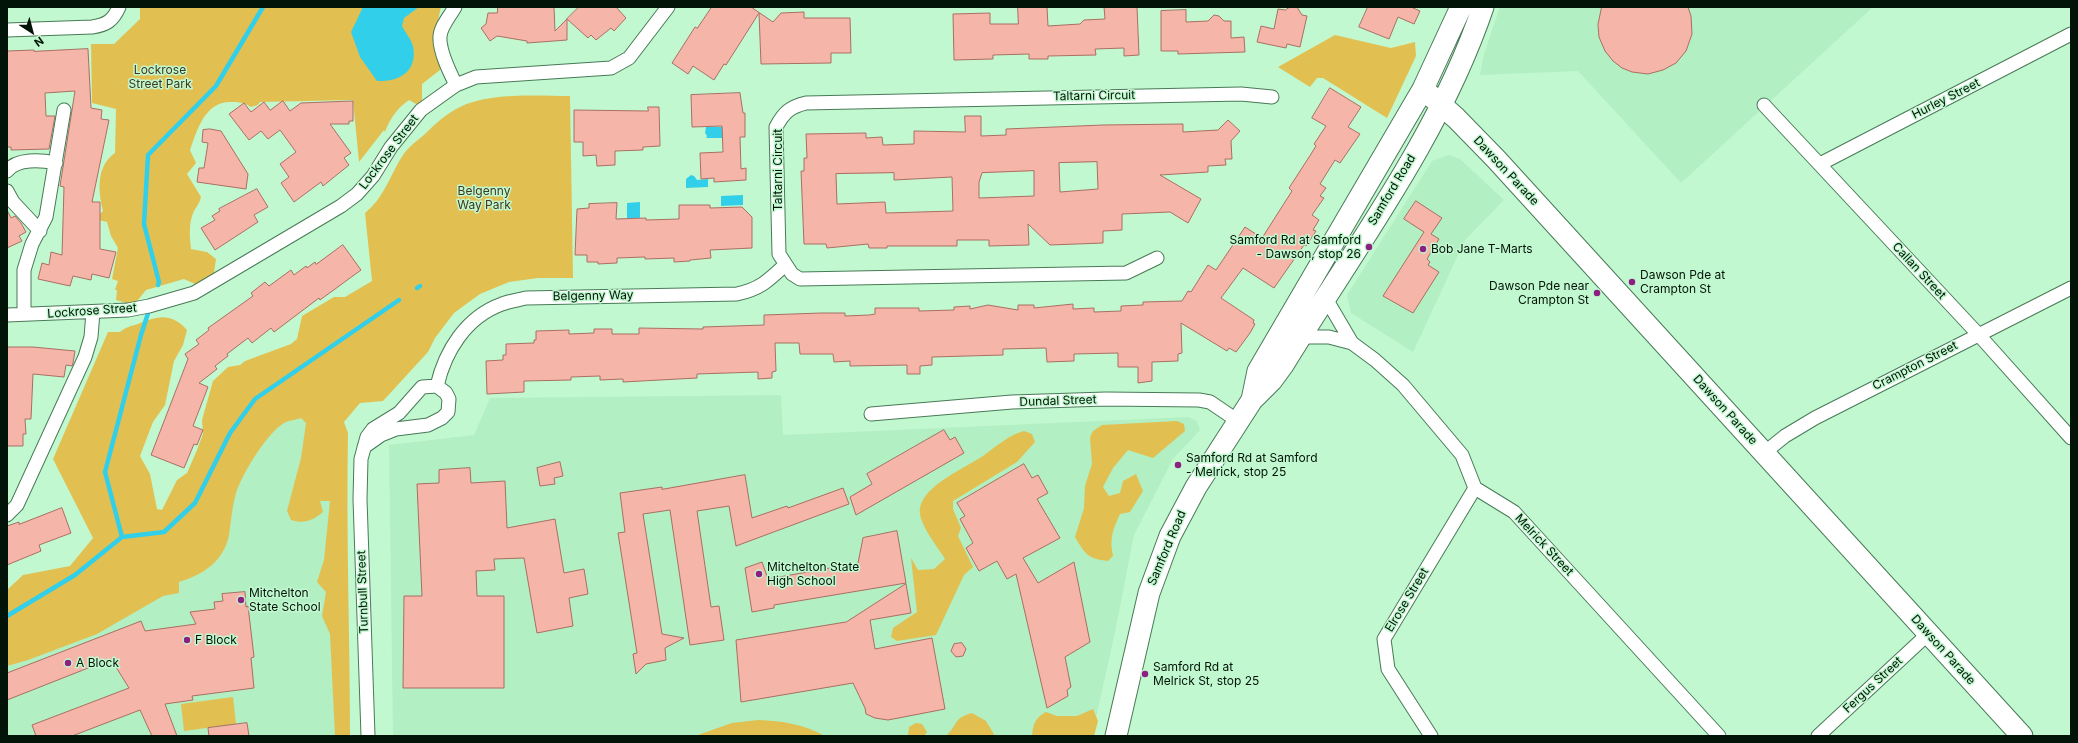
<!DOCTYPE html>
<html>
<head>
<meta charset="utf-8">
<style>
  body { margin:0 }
  #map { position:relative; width:2078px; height:743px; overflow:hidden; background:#c2f8d0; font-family:Inter,sans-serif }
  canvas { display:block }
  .frame { position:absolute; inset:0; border:8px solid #021407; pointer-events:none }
  .north { position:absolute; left:12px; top:12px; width:40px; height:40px; -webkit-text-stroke:3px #c2f8d0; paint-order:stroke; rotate:144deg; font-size:11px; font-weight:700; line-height:16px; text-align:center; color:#021407 }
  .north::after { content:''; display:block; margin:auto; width:14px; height:18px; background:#021407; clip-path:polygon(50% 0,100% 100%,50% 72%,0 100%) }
</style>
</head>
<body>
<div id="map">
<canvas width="2078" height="743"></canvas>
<div class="frame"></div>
<div class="north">N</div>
</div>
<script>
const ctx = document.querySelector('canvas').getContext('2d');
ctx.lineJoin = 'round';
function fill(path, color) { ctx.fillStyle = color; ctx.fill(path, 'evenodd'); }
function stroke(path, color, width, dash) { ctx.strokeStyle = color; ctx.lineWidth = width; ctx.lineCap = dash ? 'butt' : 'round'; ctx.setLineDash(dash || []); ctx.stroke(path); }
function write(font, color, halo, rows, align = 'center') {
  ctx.font = font + ' Inter,sans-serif'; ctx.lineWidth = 3; ctx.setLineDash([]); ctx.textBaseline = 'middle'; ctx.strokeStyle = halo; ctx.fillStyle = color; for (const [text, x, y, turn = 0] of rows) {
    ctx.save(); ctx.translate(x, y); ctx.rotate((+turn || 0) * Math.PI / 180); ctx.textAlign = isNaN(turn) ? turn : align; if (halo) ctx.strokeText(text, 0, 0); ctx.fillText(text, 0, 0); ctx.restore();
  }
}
fill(new Path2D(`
  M1500 7H1873L1681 183 1578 71 1480 75 1484 54Z
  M1449 155 1460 159 1504 200 1465 240 1413 352 1351 313 1347 295 1432 161Z
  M781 395 783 435 1189 417 1197 421 1200 430 1173 459 1134 535 1115 632 1092 736H393L389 445 474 435 490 398Z
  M332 410 343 736H7V652L105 627 269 412Z`), '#b2efc2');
fill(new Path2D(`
  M140 7H441L435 33 449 45 440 55V70L422 84V100L418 105 409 100C398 107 389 120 385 132L384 130 359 162 353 100 260 102 258 105 251 107C243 102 238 102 230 102 205 102 197 130 190 150L196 163 187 174 201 197C199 204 197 206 194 211 188 224 190 237 191 249L207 252 216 259 214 273 208 281 195 284 184 279 146 290 134 305 116 300 117 290H115L118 281 112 279 118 248 111 236 107 222 95 219 103 211C98 191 96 166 115 153L116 109 92 103 91 44H114L140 19Z
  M1335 35 1391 48 1415 42 1416 56 1387 118 1323 78H1317L1310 87 1278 67Z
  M570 96 573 278H538L509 282 480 294 454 313 435 338 428 352 383 401 360 403 344 422 348 433C346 534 350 635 350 736H335L330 634 322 616 326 592 317 582 324 560 330 501H320L323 512C312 521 304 524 291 520L287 511 301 458 306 423 301 418C296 420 289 420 284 423 267 433 242 474 236 493 232 507 231 521 229 535 224 561 203 575 179 582V593L163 596 97 634 28 660 7 666V590L23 575 70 566 93 538 53 459 108 332H120C126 327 131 326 138 324 157 316 171 312 187 330L183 345 174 361 165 405 153 422 140 456 150 474 157 509 162 510 177 480 187 473 197 450 203 434 202 420 213 381 228 367 240 365 245 361 291 344 297 339 302 316 334 297H345L372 281 365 213C384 198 390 175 403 155 408 147 418 140 425 134 435 124 446 114 458 108 488 92 537 96 570 96Z
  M1177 421 1184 424 1185 431 1153 458 1128 450 1113 468 1103 487 1109 496 1120 493 1123 481 1136 474 1143 491 1130 512 1120 514C1113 529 1109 539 1113 556L1108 561C1088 559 1085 554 1075 537L1084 508 1085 486 1092 464 1090 437 1093 431 1102 425Z
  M1024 431 1032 434 1035 442 1017 462 953 501V509L961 528 958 536 973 567 964 575 936 635 897 641 891 637 893 628 917 612 911 558 918 570 934 569 945 559C938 547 917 522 920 508 924 485 965 468 983 456 997 446 1007 436 1024 431Z
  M233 697 236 724 184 731 181 704Z
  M1093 709 1098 721 1094 736H1032C1033 724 1035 718 1046 712L1057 716H1077Z
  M972 713 986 721 995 736H946C958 725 953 718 972 713Z
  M758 720C783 721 803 724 825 736H695L732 723Z
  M916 723 922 724 927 732 924 736H908L909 727Z`), '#e1c051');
fill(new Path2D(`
  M363 7H419L404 18 402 26C405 32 411 39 413 46 418 71 400 82 377 81L360 57 351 32Z
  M706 127H726V138H706L707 136 705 133Z
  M691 175 694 176 697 180 708 179V187L686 188V179Z
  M743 195V205L721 206V196Z
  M640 202V218H627V203Z`), '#32cfea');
stroke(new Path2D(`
  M158 285 159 282 144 224 148 155 216 86 263 7
  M417 288 420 286
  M122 537 164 532 195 503 230 433 255 399 399 300
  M7 616 75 575 122 537 105 472 141 335 150 307`), '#32cfea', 4.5);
const building = new Path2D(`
  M498 7H554L555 31 567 19V40L527 43V41L497 36 490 41 481 28 486 24 488 13H497Z
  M579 7H616L626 18 614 31 611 28 596 40 591 35 588 38 567 19Z
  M712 7H751L773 22 781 13 804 12V18H850L851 53H831V63L761 64 759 13 726 65 724 64 714 80 693 66 688 74 672 63 695 27 697 28Z
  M1018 7H1047L1048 26 1080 24 1084 20 1105 19 1104 7H1137L1139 55 1124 56V48L1095 49 1096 55 1048 56V59H1029V54L993 55V59L954 60 953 14 990 13V24H1018Z
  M1290 7H1297L1302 15 1307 16 1300 47 1287 44 1286 48 1257 42 1261 26 1274 29 1278 9 1285 10Z
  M1368 7H1411L1420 11 1414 24 1398 17 1389 39 1359 27Z
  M1602 7H1688L1691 16 1692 34 1686 51 1676 63 1663 70 1648 74 1632 72 1622 68 1613 61 1605 51 1599 37 1598 25Z
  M1186 10V22L1208 21 1214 15 1219 16 1224 21H1231V38L1244 37 1245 52 1178 54V51H1161V11Z
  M88 49 91 108 102 110 101 119 109 120 92 202H100V249L116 252 109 278 92 274 91 280 73 276 70 286 38 279 42 263 49 265 51 252 62 255 64 187 60 186 75 91 45 93 46 116H55L49 149 11 150V147H7V51L34 50V51Z
  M1330 88 1361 107 1348 127 1360 134 1340 163 1335 160 1320 184 1326 188 1320 196 1324 198 1312 215 1319 220 1313 230 1316 231 1306 246 1304 245 1274 288 1243 268 1221 298 1254 320 1253 323 1255 324 1250 333 1236 352 1229 348 1227 351 1181 323 1182 353 1178 354V361L1152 362V381L1138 383V367H1118V353L1074 354V361L1047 362 1046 348 1003 349V355L932 357V365L920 366V374H907V365L850 366V361L834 362 833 354H800L799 343H775L776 371 772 372V378L758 379V372L697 374V378L623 382V379L600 380V376L571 377V380L524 381V392L487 394 486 361 503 360V355H506V344L534 343V340H536V331L569 330V334L594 333V329H612V334H639V328L703 329V327L764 325V315L821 313H845V316L869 315 875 314V308H919V311L954 310V307L970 306V309L988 305 1018 310V305H1034V308L1073 304V309L1094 308V312L1121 311V306L1143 305V302L1182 301 1188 291 1191 292 1208 265 1216 270 1245 227 1262 238 1292 191 1289 188 1311 154 1316 146 1314 144 1326 126 1312 118Z
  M740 93 743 113H745V137H740L741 169 746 168V180L714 182V178L701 179 700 153 723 152 722 126 692 127 691 95Z
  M283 101 290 111 301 103 353 101V121H349V124H330L351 153 344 158 349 165 323 186 321 182 294 202 281 183 289 177 280 164 296 152 280 130 268 139 261 131 249 140 229 114 244 103 251 112 264 102 270 110Z
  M648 107H659L660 146 643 147V150L615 151V165L597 166 596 155 583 156V142H574V110L648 111Z
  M965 116H981V136L1006 135V129L1103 125 1183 124V132L1218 130 1228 120 1240 131 1231 141 1232 159H1225L1226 165 1208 166V172L1160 175 1201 199 1188 223 1170 212 1122 214V230L1103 231V243L1050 245 1028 224 1029 245 989 246V240H957V246H887V248H869L868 244 827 248 826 244H804L801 171H804V158H807L806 134 866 133V138L882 137 883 145 914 144V131L965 132ZM1097 162 1098 189 1060 192 1059 163ZM1034 171V196L979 198V182L982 173ZM894 173V180L952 177 953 211 886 213 885 202 837 204 836 174Z
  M210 129 221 131 248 174 246 189 197 182 199 168H204L208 143 202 142 203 130Z
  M257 189 268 207 254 215 258 222 215 250 201 228 215 220 212 216 220 211 219 209Z
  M1416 201 1442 218 1431 234 1439 239 1427 259 1430 262 1428 265 1439 272 1413 313 1383 296 1424 232 1404 219Z
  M617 203 616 219 646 218V220L679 219V205H710V208L742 207 752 217V248L710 250 711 258 690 260V261L674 262V258L645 259V257L617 258V263L598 264V262H587V255H575L577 209 589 208V204Z
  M7 210 11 218 15 216 21 223 26 232 19 236 22 241 7 248Z
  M343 245 361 270 320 300 319 298 274 332 271 328 252 343 248 338 227 354 228 356 215 366 217 369 199 383 208 387 193 426 203 430 197 445 194 444 184 468 151 455 188 359 185 354 199 344 196 340 209 330 208 328 253 296 251 293 265 282 269 286 291 270 294 275 306 266 307 268 315 262 316 264Z
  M7 347H33L75 351 73 363 72 366 66 365 64 377 33 374 31 419H25L26 434H23V446H7Z
  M944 430 950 440 955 437 964 453 856 515 850 497 872 484 867 474Z
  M560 462 563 476 554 478 555 484 540 486 537 468Z
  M1024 464 1032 478 1038 475 1048 493 1037 499 1060 538 1023 558 1038 583 1074 562 1090 642 1065 657 1071 687 1067 690 1068 696 1047 708 1016 574 1007 579 997 561 979 571 966 548 973 543 960 519 965 516 957 503Z
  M470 468 471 483 505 481 507 528 555 519 564 573 584 569 588 594 569 598 573 626 537 633 524 558 494 559 495 570 476 571 477 596H504V688H403L404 596H422L417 484 439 483V470Z
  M745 475 752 518 787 506 788 508 843 488 849 504 736 546 729 506 697 511 711 607 719 606 724 640 690 645 670 510 643 514 662 634 684 638 665 648 666 660 646 664 636 674 633 654 637 653 618 533 625 532 620 493 662 487V489Z
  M62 508 71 533 39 545 41 551 7 565V526L19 522V524Z
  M897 531 906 583 774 605V608L752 612 745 568 762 562 768 579 858 563 863 538Z
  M906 584 911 613 870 620 875 649 932 638 945 709 888 720 875 718 866 714 865 708 853 683 741 702 736 640 846 622Z
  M245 592 246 607 248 606 254 657 251 658 254 688 192 696 193 700 165 704 177 736H152L140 710 72 736H36L32 725 129 688 111 659 7 700V673L141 621 145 631 196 624 190 612 215 609 214 602 223 601 222 594Z
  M962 643 966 649 963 656 956 657 951 651 954 644Z
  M247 723 249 736H209L208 728Z`);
fill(building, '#f5b5a8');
stroke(building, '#a96f63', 1);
const street = new Path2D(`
  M455 7C450 16 440 27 440 37 439 51 450 73 456 85
  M7 30 92 27C106 25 113 21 119 7
  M1764 105 1978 334 2071 438
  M1820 164 2071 34
  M7 171C17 158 41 160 56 163
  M7 191 13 202 40 231
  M1157 258 1126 273 800 279 792 274 779 254 776 127C784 112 790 107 806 103L1241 94 1272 97
  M1325 297 1352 343
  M24 314V270L32 244 46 217 64 110
  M7 315 128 310 149 306 194 293 341 206 357 194 373 176 391 147 421 110 456 85 476 77 611 68 629 58 668 7
  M1300 337H1329L1352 343 1375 360 1403 385 1462 455 1475 488 1514 512 1719 736
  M437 386C445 351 466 317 502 304 509 301 518 300 526 298L737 294C760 289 768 281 785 265
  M871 414 1012 402 1106 399 1199 400 1210 402 1238 421
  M364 447 381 435 396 429 428 425 442 418 448 412 449 399 446 393 437 386 422 387 399 413 373 429 367 437 361 459 360 499 368 736
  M1764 453 1785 436 1815 418 2071 288
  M7 515 17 505 85 357 91 337 93 312
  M1431 736 1388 669 1384 639 1475 488
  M1818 736 1928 634`);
const primary = new Path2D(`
  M1423 89 1456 118 1496 159 2022 736
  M1252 400 1258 371 1423 89 1461 7
  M1116 736 1149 593 1170 536 1196 487 1252 400 1272 380 1283 365C1354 249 1439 137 1483 7`);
stroke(street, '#487a57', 15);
stroke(primary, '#487a57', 23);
stroke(street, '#fff', 13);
stroke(primary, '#fff', 21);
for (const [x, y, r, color] of [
  [1369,247,4,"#8d1f82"],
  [1423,249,4,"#8d1f82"],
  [1632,282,4,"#8d1f82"],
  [1597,293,4,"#8d1f82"],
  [1178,465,4,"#8d1f82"],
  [759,574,4,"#8d1f82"],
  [241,600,4,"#8d1f82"],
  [187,640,4,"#8d1f82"],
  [68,663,4,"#8d1f82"],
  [1145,674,4,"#8d1f82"]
]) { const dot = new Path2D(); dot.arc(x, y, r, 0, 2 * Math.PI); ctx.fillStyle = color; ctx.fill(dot); stroke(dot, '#c2f8d0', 1.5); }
write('12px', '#3e3720', '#c2f8d0', [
  ["Lockrose",160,70],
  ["Street Park",160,84],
  ["Belgenny",484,191],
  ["Way Park",484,205]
]);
write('12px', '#021407', '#c2f8d0', [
  ["Taltarni Circuit",1094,96,-1],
  ["Hurley Street",1946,99,-27],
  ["Lockrose Street",389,152,-53],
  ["Taltarni Circuit",778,170,-90],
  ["Dawson Parade",1506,171,47],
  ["Samford Road",1392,190,-59],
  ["Callan Street",1919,271,47],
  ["Belgenny Way",593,296,-1],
  ["Lockrose Street",92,311,-4],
  ["Crampton Street",1915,366,-27],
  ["Dundal Street",1058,401,-2],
  ["Dawson Parade",1725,410,48],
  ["Melrick Street",1544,545,47],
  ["Samford Road",1167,548,-67],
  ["Turnbull Street",363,592,-92],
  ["Elrose Street",1407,600,-59],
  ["Dawson Parade",1943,650,48],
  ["Fergus Street",1873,685,-43]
]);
write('12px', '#021407', '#c2f8d0', [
  ["Samford Rd at Samford",1361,240,"right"],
  ["- Dawson, stop 26",1361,254,"right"],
  ["Bob Jane T-Marts",1431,249],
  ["Dawson Pde at",1640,275],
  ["Crampton St",1640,289],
  ["Dawson Pde near",1589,286,"right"],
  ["Crampton St",1589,300,"right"],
  ["Samford Rd at Samford",1186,458],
  ["- Melrick, stop 25",1186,472],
  ["Mitchelton State",767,567],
  ["High School",767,581],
  ["Mitchelton",249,593],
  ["State School",249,607],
  ["F Block",195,640],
  ["A Block",76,663],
  ["Samford Rd at",1153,667],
  ["Melrick St, stop 25",1153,681]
], 'left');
</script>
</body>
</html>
